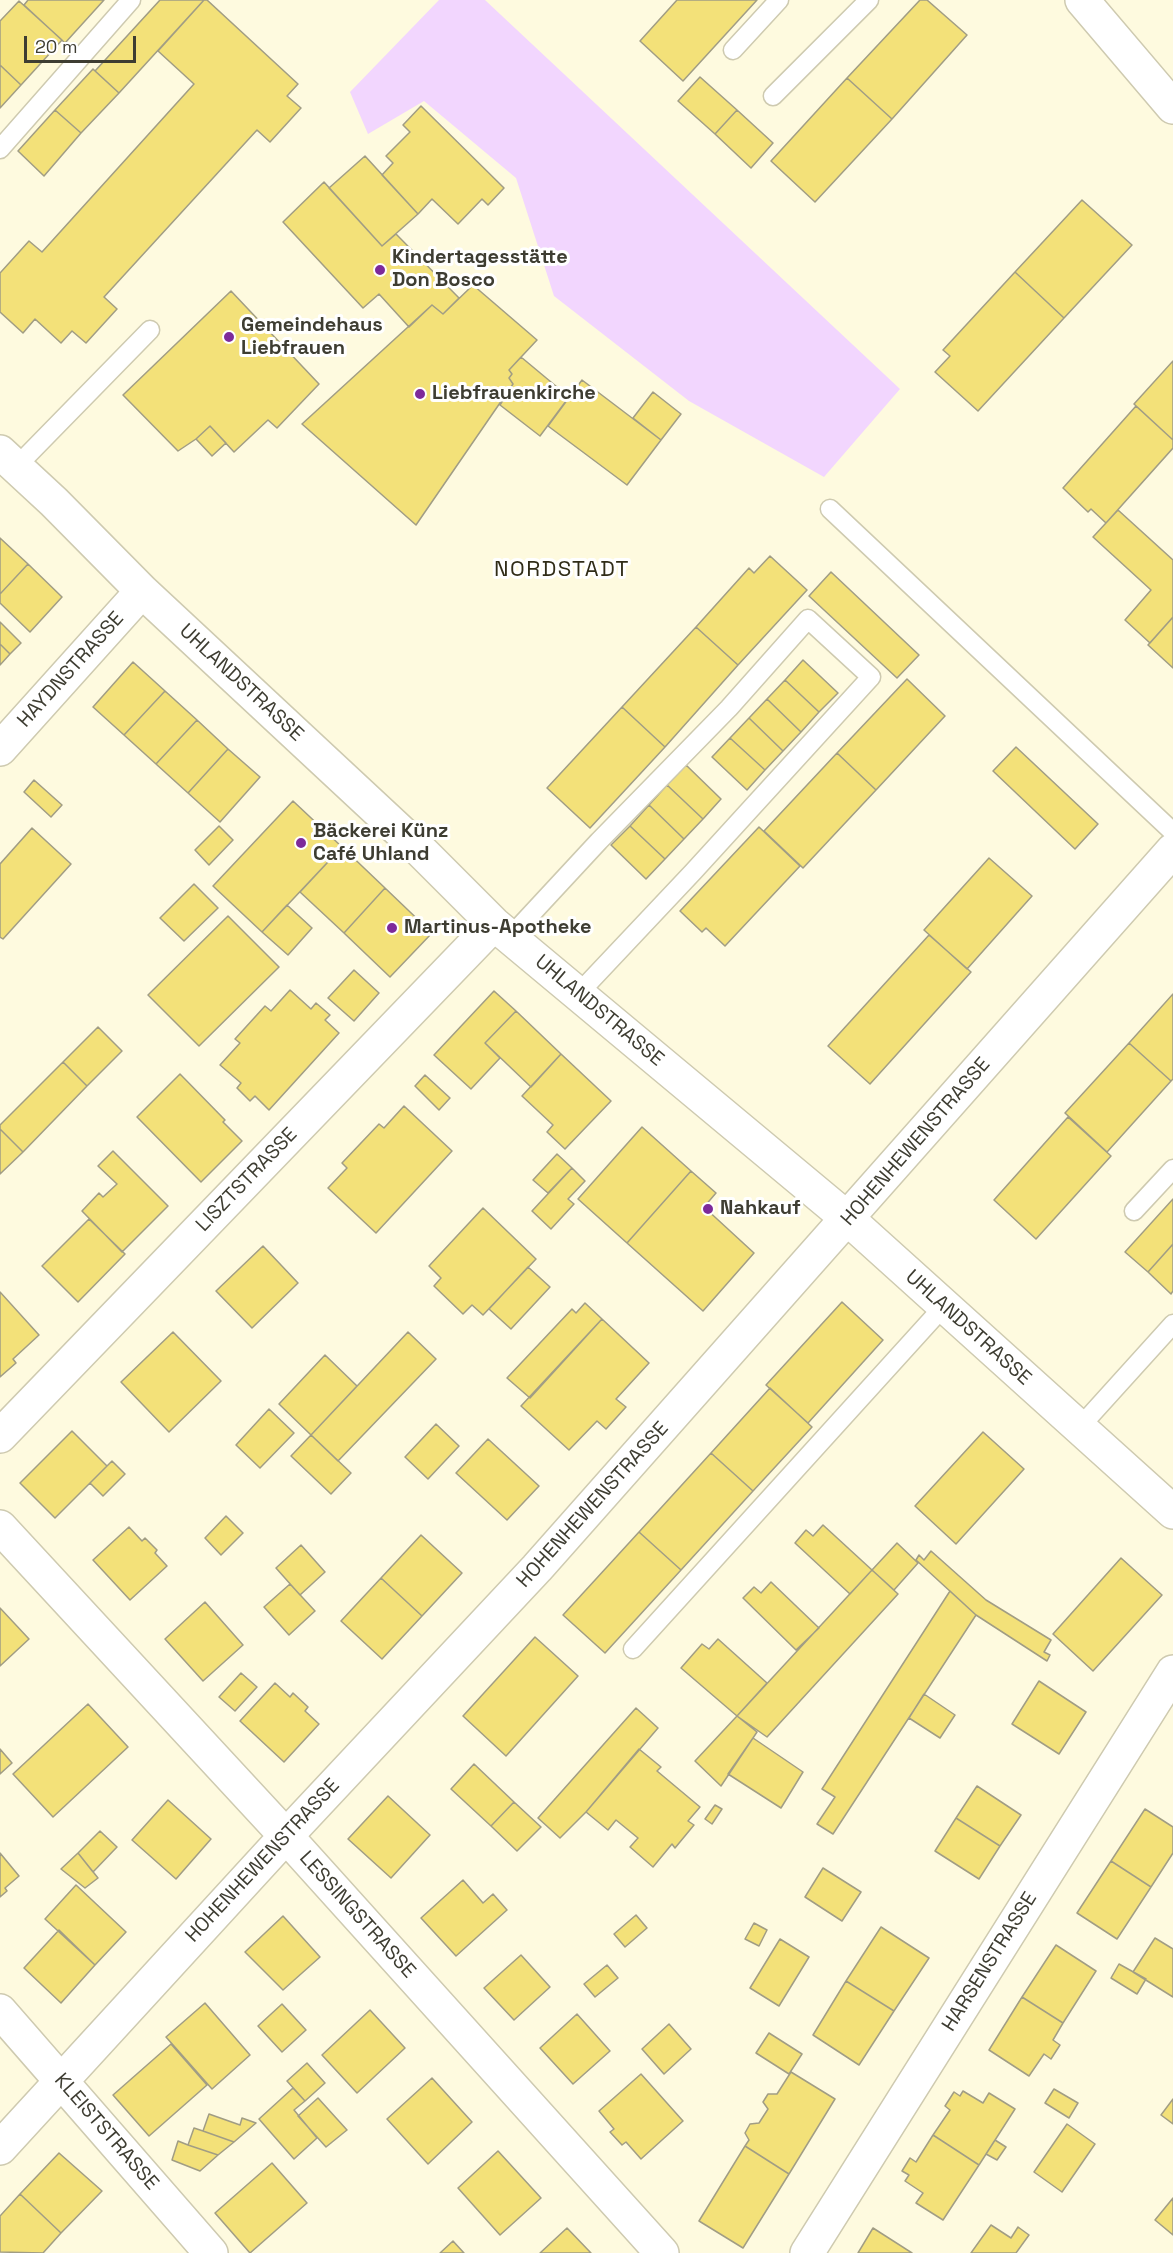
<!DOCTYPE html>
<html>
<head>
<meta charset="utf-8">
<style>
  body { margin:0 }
  #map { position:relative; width:1173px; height:2253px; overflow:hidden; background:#fefadf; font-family:"Space Grotesk",sans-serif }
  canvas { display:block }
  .scale { position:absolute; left:24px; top:36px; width:112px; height:27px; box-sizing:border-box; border:3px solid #3e3d32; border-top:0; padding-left:8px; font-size:18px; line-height:21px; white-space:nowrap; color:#3e3d32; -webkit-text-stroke:4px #fff; paint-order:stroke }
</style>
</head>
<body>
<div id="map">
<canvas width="1173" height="2253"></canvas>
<div class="scale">20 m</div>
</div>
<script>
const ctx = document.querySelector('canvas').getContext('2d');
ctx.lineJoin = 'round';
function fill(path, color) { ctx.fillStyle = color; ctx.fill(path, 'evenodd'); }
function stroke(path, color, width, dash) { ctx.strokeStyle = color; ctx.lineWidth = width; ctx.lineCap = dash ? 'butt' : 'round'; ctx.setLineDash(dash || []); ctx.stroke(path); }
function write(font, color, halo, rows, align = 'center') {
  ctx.font = font + ' "Space Grotesk",sans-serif'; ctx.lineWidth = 6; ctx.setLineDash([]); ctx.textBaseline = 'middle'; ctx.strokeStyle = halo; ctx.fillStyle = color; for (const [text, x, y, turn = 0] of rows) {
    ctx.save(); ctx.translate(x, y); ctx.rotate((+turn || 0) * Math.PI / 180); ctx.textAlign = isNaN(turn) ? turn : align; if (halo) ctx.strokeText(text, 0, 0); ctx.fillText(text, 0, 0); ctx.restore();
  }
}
fill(new Path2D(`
  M439 0H485L900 389 824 477 689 401 554 296 516 178 424 101 368 134 350 92Z`), '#f2d6fe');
const building = new Path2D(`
  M28 0H104L65 43 24 5Z
  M160 0H204L119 93 95 71Z
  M204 0H207L298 84 287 96 301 108 270 142 257 130 104 297 117 309 86 343 72 331 61 343 35 319 23 333 0 312V273L29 241 42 252 194 84 158 51Z
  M677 0H757L683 81 640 41Z
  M920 0H927L967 35 892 119 847 78Z
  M19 1 62 40 21 85 0 65V21Z
  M0 65 21 85 0 108Z
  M93 69 119 93 81 133 55 110Z
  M700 77 737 110 715 134 678 101Z
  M847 78 892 119 815 202 771 161Z
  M421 106 504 188 488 205 482 199 458 224 432 199 418 214 382 175 393 163 386 156 410 132 403 125Z
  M55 110 81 133 44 176 18 151Z
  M737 110 773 143 751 168 715 134Z
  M365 156 418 214 382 246 329 188Z
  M324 182 382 246 396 234 459 298 443 314 432 305 409 327 379 294 363 308 283 222Z
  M1082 200 1132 245 1064 318 1015 272Z
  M1015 272 1064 318 978 411 935 372 950 356 943 350Z
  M473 285 537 340 509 370 512 374 509 378 513 384 416 525 302 424 432 305 443 314Z
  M231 291 319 384 277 428 268 420 234 452 210 426 196 439 178 451 123 395Z
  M521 357 569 397 540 436 500 405 513 384 509 378 512 374 509 370Z
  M1173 361V440L1134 404Z
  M582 380 661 440 627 485 548 426Z
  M653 392 681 414 661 440 633 418Z
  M1136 406 1173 440V448L1106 523 1091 509 1088 512 1063 488Z
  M210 426 226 443 212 456 196 439Z
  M1118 510 1173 560V617L1150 643 1125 620 1151 590 1093 537Z
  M0 538 28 564 0 594Z
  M770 556 807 590 738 665 696 627 749 568 754 573Z
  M28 564 62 597 30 632 0 603V594Z
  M831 572 919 655 897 678 809 596Z
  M1173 617V668L1148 645Z
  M0 622 21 643 10 654 0 644Z
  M696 627 738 665 665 747 622 707Z
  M0 644 10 654 0 665Z
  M803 660 838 693 819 712 785 680Z
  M133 662 165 691 124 735 93 707Z
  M907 679 945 716 876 790 837 753Z
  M785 680 819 712 801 732 767 699Z
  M165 691 197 720 156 764 124 735Z
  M767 699 801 732 783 751 749 718Z
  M622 707 665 747 590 828 547 788Z
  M749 718 783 751 765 770 730 738Z
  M197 720 228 749 188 793 156 764Z
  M730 738 765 770 747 790 712 757Z
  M1016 747 1098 824 1075 849 993 771Z
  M228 749 260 777 220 822 188 793Z
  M837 753 876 790 803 868 764 831Z
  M686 765 721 799 703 819 667 785Z
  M34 780 62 805 51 817 24 792Z
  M667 785 703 819 684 839 649 805Z
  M293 801 342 847 262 932 213 886Z
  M649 805 684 839 665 859 630 826Z
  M219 826 233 840 209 865 195 850Z
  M630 826 665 859 646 879 611 845Z
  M759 827 800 866 725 946 706 928 702 932 680 911Z
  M32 828 71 864 3 939 0 937V864Z
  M342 847 385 888 344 933 300 892Z
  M989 858 1032 896 967 969 924 930Z
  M194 884 218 908 184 941 160 918Z
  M385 888 432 933 390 977 344 933Z
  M287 905 312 928 288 955 262 932Z
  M228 916 279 967 199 1046 148 995Z
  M929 935 971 972 870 1084 828 1046Z
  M354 970 379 993 354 1021 328 998Z
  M290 990 311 1009 316 1003 330 1015 325 1020 339 1033 269 1110 255 1096 250 1101 237 1088 241 1083 220 1065 240 1043 235 1039 265 1006 271 1011Z
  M494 991 516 1011 485 1043 500 1058 471 1089 434 1055Z
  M1173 994V1079L1171 1081 1129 1043Z
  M516 1011 561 1054 531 1087 485 1043Z
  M98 1027 122 1051 87 1086 63 1062Z
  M1129 1043 1171 1081 1107 1152 1065 1113Z
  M561 1054 611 1101 565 1149 547 1132 553 1125 522 1096Z
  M63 1062 87 1086 23 1152 0 1129V1125Z
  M180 1074 225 1120 223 1122 242 1141 201 1182 137 1117Z
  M425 1075 450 1098 439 1110 415 1086Z
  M404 1106 452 1151 376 1233 328 1188 347 1168 342 1163 379 1124 384 1128Z
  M1068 1117 1111 1156 1036 1239 994 1200Z
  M642 1127 691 1171 627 1243 578 1199Z
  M0 1129 23 1152 0 1174Z
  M113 1151 168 1206 122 1252 82 1211 99 1193 103 1197 117 1184 98 1166Z
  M557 1154 572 1168 548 1193 533 1180Z
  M572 1168 585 1181 568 1199 574 1204 551 1229 532 1211Z
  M691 1171 716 1193 704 1207 754 1253 703 1311 627 1243Z
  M1173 1199V1244L1148 1272 1125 1252Z
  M483 1208 536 1259 483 1315 472 1305 463 1314 434 1286 441 1278 429 1266Z
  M89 1219 125 1254 78 1302 42 1266Z
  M1173 1244V1291L1171 1294 1148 1272Z
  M263 1246 298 1283 252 1328 216 1291Z
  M528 1267 550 1287 511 1329 489 1309Z
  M0 1292 39 1335 13 1359 16 1363 0 1377Z
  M842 1302 883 1340 808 1423 766 1385Z
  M585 1303 602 1319 530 1398 507 1378 572 1309 576 1313Z
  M602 1319 649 1363 616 1399 626 1407 606 1429 597 1421 569 1450 521 1406Z
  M173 1332 221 1381 169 1432 121 1382Z
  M408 1332 436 1359 338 1461 311 1435Z
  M325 1355 357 1386 311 1435 279 1404Z
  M770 1388 812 1427 753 1491 711 1453Z
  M269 1409 294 1433 260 1468 236 1445Z
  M436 1424 459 1446 428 1479 405 1457Z
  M72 1431 107 1466 55 1518 20 1483Z
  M983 1432 1024 1469 956 1544 915 1506Z
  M311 1435 351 1473 331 1494 291 1456Z
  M488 1439 539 1486 507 1520 456 1473Z
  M711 1453 753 1491 681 1570 639 1532Z
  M112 1461 125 1474 103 1496 90 1483Z
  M226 1516 243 1533 221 1555 205 1538Z
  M823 1525 872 1570 850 1594 795 1543 806 1530 813 1536Z
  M129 1527 142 1541 145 1538 157 1550 155 1553 167 1566 130 1600 93 1560Z
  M639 1532 681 1570 605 1653 563 1615Z
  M421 1535 462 1573 422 1616 381 1578Z
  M897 1543 918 1563 894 1590 872 1570Z
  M301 1545 325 1572 300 1595 276 1568Z
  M931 1551 986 1600 1051 1640 1044 1652 1050 1655 1047 1661 976 1615 916 1560 919 1555 924 1560Z
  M1121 1558 1162 1595 1093 1671 1053 1634Z
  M872 1570 898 1594 767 1737 737 1716Z
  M381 1578 422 1616 382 1659 341 1621Z
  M771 1582 819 1628 796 1650 743 1598 754 1587 761 1593Z
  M290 1584 315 1611 289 1635 264 1607Z
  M950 1591 976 1615 833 1834 817 1824 835 1797 822 1789Z
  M205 1602 243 1645 203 1681 165 1639Z
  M0 1608 29 1639 0 1666Z
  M535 1637 578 1676 506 1756 463 1716Z
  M718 1639 767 1683 737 1716 681 1668 702 1644 709 1649Z
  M241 1673 257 1687 235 1711 219 1697Z
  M1039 1681 1086 1712 1059 1754 1012 1724Z
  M275 1683 290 1697 293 1693 308 1707 305 1711 319 1724 284 1762 240 1721Z
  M924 1694 955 1715 940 1738 909 1718Z
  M88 1704 128 1747 53 1817 13 1774Z
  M636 1708 658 1728 586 1812 560 1838 538 1818Z
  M737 1716 757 1732 721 1786 695 1761Z
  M753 1738 803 1772 781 1808 728 1774Z
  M0 1749 12 1763 0 1774Z
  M639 1749 661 1767 657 1771 700 1807 688 1821 694 1825 675 1848 672 1844 653 1867 630 1847 638 1838 616 1820 608 1830 586 1812Z
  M474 1764 514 1802 491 1826 451 1789Z
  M977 1786 1021 1815 1000 1846 956 1818Z
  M388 1796 430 1835 391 1878 348 1839Z
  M168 1800 211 1839 176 1879 132 1840Z
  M514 1802 541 1827 517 1851 491 1826Z
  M715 1805 722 1809 712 1824 705 1819Z
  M1145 1809 1173 1827V1853L1151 1887 1111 1861Z
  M956 1818 1000 1846 979 1879 935 1851Z
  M100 1831 117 1847 93 1872 78 1853Z
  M0 1853 19 1876 5 1888 7 1891 0 1897Z
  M78 1853 98 1878 85 1888 61 1869Z
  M1111 1861 1151 1887 1117 1939 1077 1913Z
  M823 1868 861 1892 842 1921 805 1897Z
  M463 1880 483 1903 493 1894 507 1910 456 1956 421 1918Z
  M76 1885 126 1932 95 1965 45 1919Z
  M636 1915 647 1928 625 1947 614 1934Z
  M283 1916 320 1957 283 1990 245 1952Z
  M754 1923 767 1930 759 1946 745 1939Z
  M881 1927 929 1958 894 2011 846 1981Z
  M59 1930 95 1965 61 2003 24 1968Z
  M1155 1938 1173 1949V1997L1133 1972Z
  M780 1939 809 1957 779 2006 750 1988Z
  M1056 1945 1096 1971 1063 2023 1022 1997Z
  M521 1955 550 1987 514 2020 484 1988Z
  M1119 1964 1146 1979 1137 1994 1111 1978Z
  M607 1965 618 1978 595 1997 584 1984Z
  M846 1981 894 2011 859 2065 813 2035Z
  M1022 1997 1063 2023 1053 2040 1060 2045 1051 2059 1044 2054 1029 2076 989 2050Z
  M205 2003 250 2055 212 2089 166 2037Z
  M282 2004 306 2030 282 2052 258 2026Z
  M370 2010 405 2048 357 2093 322 2055Z
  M577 2014 610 2051 573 2084 540 2048Z
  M669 2024 691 2049 664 2074 642 2049Z
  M769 2033 802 2054 789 2074 756 2053Z
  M171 2044 207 2085 149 2136 113 2095Z
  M307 2063 325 2083 305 2101 287 2081Z
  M791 2072 835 2099 789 2174 745 2146 749 2140 745 2133 750 2124 759 2123 768 2109 763 2102 768 2094H777Z
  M641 2074 683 2121 641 2159 626 2142 622 2145 610 2132 614 2129 599 2111Z
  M432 2078 472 2122 428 2164 387 2119Z
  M293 2088 305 2101 294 2110 317 2138 294 2159 259 2119Z
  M1054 2089 1078 2103 1069 2118 1045 2103Z
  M963 2091 983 2103 989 2093 1015 2109 979 2165 933 2135 950 2110 945 2106 954 2092 960 2096Z
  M318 2098 347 2130 326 2147 298 2116Z
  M1173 2099V2124L1161 2115Z
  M209 2114 240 2125 242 2118 256 2123 234 2142 203 2131Z
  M1067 2124 1095 2144 1062 2192 1034 2172Z
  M194 2128 203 2131 234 2142 218 2155 188 2145Z
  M933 2135 979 2165 943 2220 916 2203 923 2193 905 2181 909 2175 902 2171 910 2158 916 2162Z
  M995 2140 1006 2147 997 2160 986 2154Z
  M178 2141 188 2145 218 2155 200 2171 172 2160Z
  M745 2146 789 2174 743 2248 699 2221Z
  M498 2151 541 2198 500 2235 458 2188Z
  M59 2153 102 2191 61 2233 20 2194Z
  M272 2163 307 2203 250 2253 215 2213Z
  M20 2194 61 2233 43 2253 0 2252V2216Z
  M1173 2198V2235L1155 2220Z
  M991 2225 1011 2238 1018 2227 1029 2235 1016 2253H971Z
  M567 2228 591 2253H540Z
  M873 2228 912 2253H858Z
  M453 2241 464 2253H440Z`);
fill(building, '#f3e179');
stroke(building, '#a19d84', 1.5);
const service = new Path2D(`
  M733 50 779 0
  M773 96 869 0
  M0 149 131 0
  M15 468 150 330
  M830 509 1173 832
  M510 937 599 841 729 708 808 619 871 677 693 872 578 994
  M1134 1211 1173 1169
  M1079 1428 1173 1324
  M633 1649 944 1306`);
const minor = new Path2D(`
  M1082 0 1173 107
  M0 452 54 502 142 591 418 848 494 924 848 1219 1173 1512
  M0 749 142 591
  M0 1436 494 924
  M0 1527 286 1836 662 2253
  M0 2011 211 2253
  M0 2148 286 1836 537 1568 1173 850
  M807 2253 1173 1672`);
stroke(service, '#cecab0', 21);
stroke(minor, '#cecab0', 36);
stroke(service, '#fff', 18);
stroke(minor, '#fff', 33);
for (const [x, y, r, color] of [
  [380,270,6,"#7d2a9a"],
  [229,337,6,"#7d2a9a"],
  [420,394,6,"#7d2a9a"],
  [301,843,6,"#7d2a9a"],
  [392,928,6,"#7d2a9a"],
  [708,1209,6,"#7d2a9a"]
]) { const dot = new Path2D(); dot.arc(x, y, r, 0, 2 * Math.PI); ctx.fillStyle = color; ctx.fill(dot); stroke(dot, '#fff', 2); }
write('bold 20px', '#3e3d32', '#fff', [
  ["Kindertagesstätte",392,258],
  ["Don Bosco",392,281],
  ["Gemeindehaus",241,326],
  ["Liebfrauen",241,349],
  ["Liebfrauenkirche",432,394],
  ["Bäckerei Künz",313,832],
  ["Café Uhland",313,855],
  ["Martinus-Apotheke",404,928],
  ["Nahkauf",720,1209]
], 'left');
write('20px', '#3e3d32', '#fff', [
  ["HAYDNSTRASSE",71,670,-48],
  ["UHLANDSTRASSE",241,683,43],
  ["UHLANDSTRASSE",599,1011,40],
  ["HOHENHEWENSTRASSE",916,1142,-49],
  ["LISZTSTRASSE",247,1180,-46],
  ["UHLANDSTRASSE",968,1328,42],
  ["HOHENHEWENSTRASSE",593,1505,-48],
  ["HOHENHEWENSTRASSE",263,1861,-47],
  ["LESSINGSTRASSE",357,1915,48],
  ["HARSENSTRASSE",990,1962,-58],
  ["KLEISTSTRASSE",106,2132,49]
]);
ctx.letterSpacing = '1.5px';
write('22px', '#302c17', '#fff', [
  ["NORDSTADT",562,570]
]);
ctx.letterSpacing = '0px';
</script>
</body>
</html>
